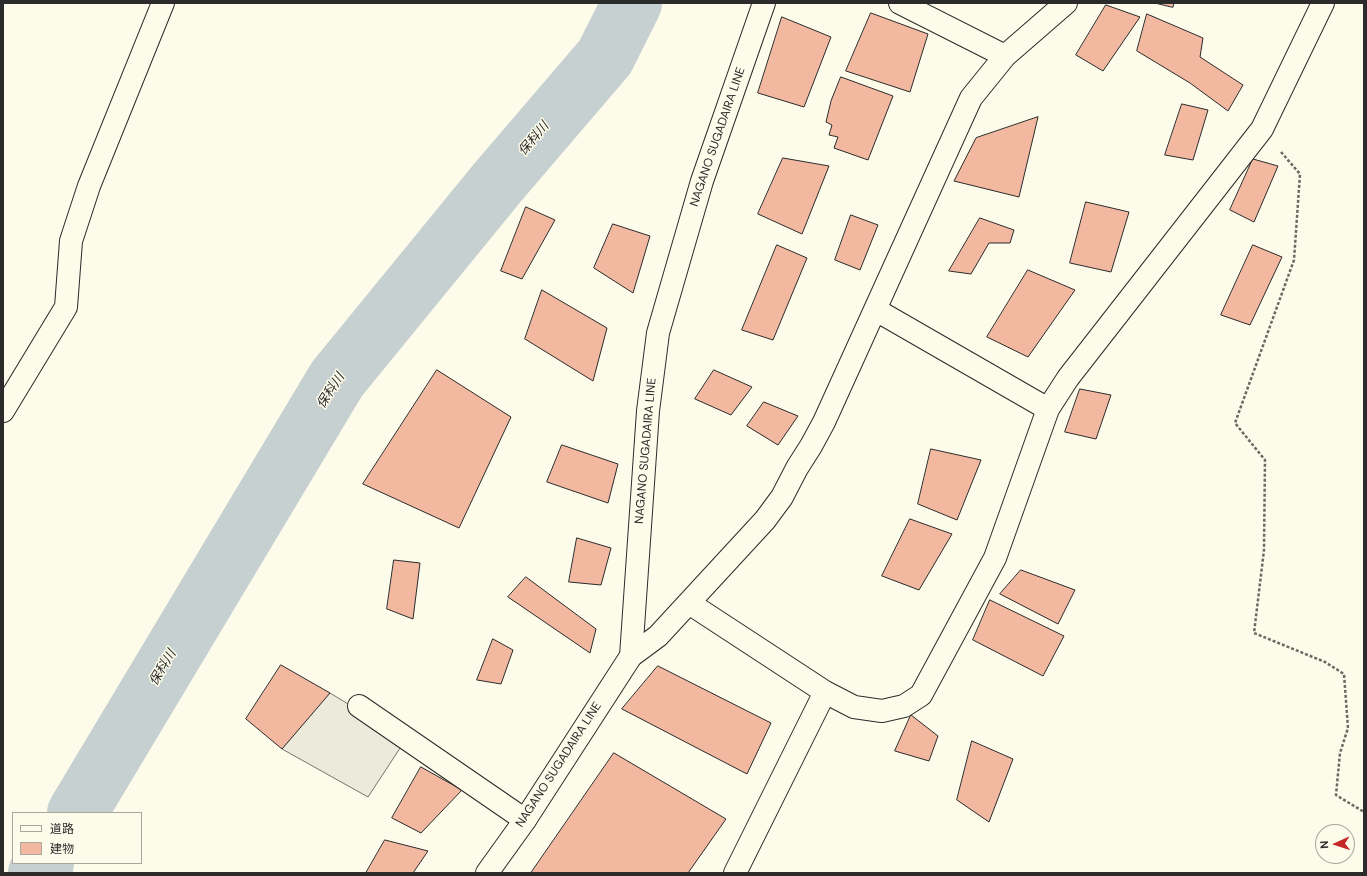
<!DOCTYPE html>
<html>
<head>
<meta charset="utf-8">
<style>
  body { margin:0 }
  #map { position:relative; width:1367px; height:876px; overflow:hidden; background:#fdfbea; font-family:"DM Sans","Noto Sans JP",sans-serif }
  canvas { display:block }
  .frame { position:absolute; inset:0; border:4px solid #2b2b2b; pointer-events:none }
  .legend { position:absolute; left:12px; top:812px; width:130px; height:52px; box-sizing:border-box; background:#fdfbea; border:1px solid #a9a89e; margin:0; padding:5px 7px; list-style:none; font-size:12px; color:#2b2b2b }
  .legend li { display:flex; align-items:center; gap:8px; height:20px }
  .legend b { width:20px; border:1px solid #a9a89e }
  .north { position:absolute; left:1315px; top:824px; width:40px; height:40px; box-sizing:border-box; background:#fdfbea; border:1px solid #a9a89e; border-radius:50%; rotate:267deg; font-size:11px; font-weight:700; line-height:16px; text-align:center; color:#2b2b2b }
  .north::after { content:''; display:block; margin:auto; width:14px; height:18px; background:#c62828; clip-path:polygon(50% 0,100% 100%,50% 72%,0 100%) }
</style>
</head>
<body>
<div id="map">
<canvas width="1367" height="876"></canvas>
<div class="frame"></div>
<ul class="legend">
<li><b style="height:5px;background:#fdfbea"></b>道路</li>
<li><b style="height:11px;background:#f2b8a0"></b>建物</li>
</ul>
<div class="north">N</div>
</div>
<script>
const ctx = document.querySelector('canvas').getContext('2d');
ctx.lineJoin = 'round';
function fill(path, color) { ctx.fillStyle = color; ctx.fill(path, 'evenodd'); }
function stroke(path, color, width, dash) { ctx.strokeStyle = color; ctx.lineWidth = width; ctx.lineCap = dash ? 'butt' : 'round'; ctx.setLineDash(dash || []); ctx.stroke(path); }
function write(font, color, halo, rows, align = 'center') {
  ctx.font = font + ' "DM Sans","Noto Sans JP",sans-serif'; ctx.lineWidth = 3; ctx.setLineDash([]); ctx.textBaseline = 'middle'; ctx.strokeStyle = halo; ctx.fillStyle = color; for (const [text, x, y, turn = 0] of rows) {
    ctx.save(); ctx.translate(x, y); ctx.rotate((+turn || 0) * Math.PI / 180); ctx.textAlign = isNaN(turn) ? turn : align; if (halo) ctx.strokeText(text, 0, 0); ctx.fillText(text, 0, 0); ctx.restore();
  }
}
const parking = new Path2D(`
  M330 693 406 739 368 797 282 749Z`);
fill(parking, '#eceadb');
stroke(parking, '#74746e', 1);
stroke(new Path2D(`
  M77 813 337 379 498 182 605 57 632 3
  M38 873 44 863`), '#c7d0d0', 60);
const building = new Path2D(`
  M1155 3H1174L1173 7Z
  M1106 5 1140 17 1103 71 1076 55Z
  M871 13 928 34 910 92 846 71Z
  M1147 14 1203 38 1200 57 1243 85 1228 111 1190 83 1137 51Z
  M782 17 831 37 804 107 758 93Z
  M841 77 893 96 868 160 834 148 838 137 829 135 832 125 826 122 831 101Z
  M1182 104 1208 110 1193 160 1165 155Z
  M1038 117 1019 197 954 181 976 138Z
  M783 158 829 166 802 234 758 214Z
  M1253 159 1278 166 1254 222 1230 210Z
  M1086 202 1129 212 1111 272 1070 263Z
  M526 207 555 220 522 279 501 271Z
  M851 215 878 225 860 270 835 260Z
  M980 218 1014 230 1010 243H989L971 274 949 271Z
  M613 224 650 236 633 293 594 268Z
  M777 245 807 258 773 340 742 330Z
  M1253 245 1282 257 1250 325 1221 315Z
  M1028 270 1075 290 1028 357 987 337Z
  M542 290 607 328 593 381 525 339Z
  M437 370 511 417 459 528 363 484Z
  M714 370 752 387 731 415 695 399Z
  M1080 389 1111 395 1096 439 1065 432Z
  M764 402 798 416 778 445 747 426Z
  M562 445 618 464 608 503 547 482Z
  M931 449 981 460 957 520 918 504Z
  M910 519 952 534 919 590 882 576Z
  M577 538 611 548 601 585 569 582Z
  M394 560 420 563 413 619 387 609Z
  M1021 570 1075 590 1058 624 1000 594Z
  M526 577 596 629 590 653 508 597Z
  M990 600 1064 636 1043 676 973 640Z
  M493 639 513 650 501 684 477 680Z
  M281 665 330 693 282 749 246 719Z
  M658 666 771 723 747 774 622 709Z
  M911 715 938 736 929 761 895 751Z
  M972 741 1013 759 989 822 957 800Z
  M614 753 726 819 688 873H531Z
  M421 767 462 790 421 833 392 818Z
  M385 840 428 851 413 873H366Z`);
fill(building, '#f2b8a0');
stroke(building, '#2b2b2b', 1);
const minor = new Path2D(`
  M900 3 1005 56
  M876 310 1048 409
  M3 411 66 307 71 241 89 186 163 3
  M689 603 825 692 854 707 882 711 904 706 921 695 995 558 1048 409 1068 378 1262 129 1323 3
  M631 656 658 636 765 520 782 497 797 468 811 446 824 422 971 98 1005 56 1066 3
  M359 706 525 820
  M735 873 825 692`);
const primary = new Path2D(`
  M487 873 525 820 631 656 648 411 658 333 702 181 764 3`);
stroke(minor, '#2b2b2b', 24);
stroke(primary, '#2b2b2b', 24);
stroke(new Path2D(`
  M1281 152 1300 174 1294 260 1235 423 1265 460 1264 550 1254 633 1325 662 1344 674 1348 728 1340 753 1336 795 1364 812`), '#6a6964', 2.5, [3, 2]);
stroke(minor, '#fdfbea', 22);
stroke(primary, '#fdfbea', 22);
write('12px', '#2b2b2b', '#fdfbea', [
  ["NAGANO SUGADAIRA LINE",718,137,-71],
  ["NAGANO SUGADAIRA LINE",646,451,-85],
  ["NAGANO SUGADAIRA LINE",559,765,-57]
]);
write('italic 13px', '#2b2b2b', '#fdfbea', [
  ["保科川",534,139,-50],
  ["保科川",331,391,-57],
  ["保科川",163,668,-59]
]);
</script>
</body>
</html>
